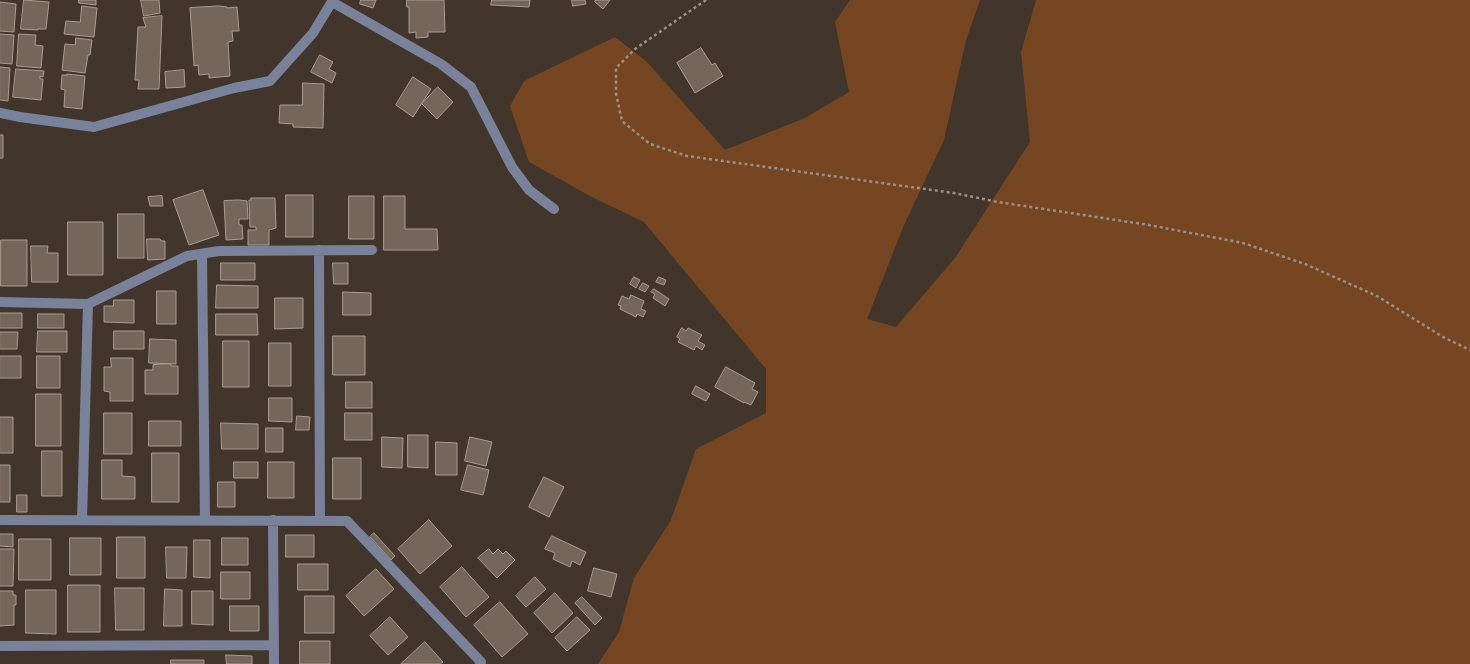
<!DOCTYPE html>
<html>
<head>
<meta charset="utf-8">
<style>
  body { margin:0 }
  canvas { display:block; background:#42352c }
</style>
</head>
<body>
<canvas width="1470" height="664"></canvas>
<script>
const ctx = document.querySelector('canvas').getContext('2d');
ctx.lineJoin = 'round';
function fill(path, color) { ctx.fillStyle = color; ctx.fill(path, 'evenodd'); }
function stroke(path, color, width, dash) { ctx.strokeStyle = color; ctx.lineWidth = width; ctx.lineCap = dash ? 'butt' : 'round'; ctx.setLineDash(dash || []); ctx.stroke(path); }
fill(new Path2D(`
  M850 0H980L966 40 944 140 904 225 867 319 896 327 955 258 1030 142 1021 52 1036 0H1470V664H598L619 632 634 578 671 520 696 449 766 413V369L644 222 590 196 529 162 510 106 524 81 615 37 647 62 725 150 805 118 849 92 835 22Z`), '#764622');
const building = new Path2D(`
  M24 0 49 2 46 29H38V30L21 29Z
  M79 0H96V5L79 3Z
  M141 0H159L160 13 144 16Z
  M361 0H376L373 8 360 4Z
  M407 0H444L445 32H428V37L416 38V32L409 33V7H407Z
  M492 0H530L529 7 491 5Z
  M572 0H585L586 4 573 6Z
  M596 0H610L603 9 595 2Z
  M0 2 16 4 14 32 0 31Z
  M82 6 97 8 94 37 64 34 66 21 80 22Z
  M219 6 227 7V8L237 7 239 31H232L233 41 228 42 230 76 209 78V74L199 75 198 65 194 66 190 8Z
  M162 16 159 89H138L139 80H135L138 27H146L143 18Z
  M0 34 14 35 12 64 0 63Z
  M19 34 36 35 35 45 43 46 41 68 17 66Z
  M76 38 92 40 90 55H88L85 73 62 70 65 44 75 45Z
  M701 48 712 65 715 63 723 76 695 93 677 63Z
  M320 55 333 62 329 69 336 73 332 83 311 72Z
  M0 67 10 68 8 101 0 100Z
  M16 69 44 71 43 77 40 76V79H43L41 100 13 97Z
  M184 70 185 87 166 88 165 72Z
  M67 74 85 76 82 109 64 107 65 90 61 89 62 75H67Z
  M413 77 431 89 413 117 396 105Z
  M303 83 324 84 323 128 293 127V124L279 123 280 105H302Z
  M438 87 453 102 437 119 422 104Z
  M0 135H3V158H0Z
  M203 190 219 235 189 245 173 200Z
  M286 195H313V237H286Z
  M162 196 163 206H150L148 197Z
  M349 196H374V239H349Z
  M384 196H405V229H437L438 250H384Z
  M251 198H275L276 228 269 230V245H248V230H256V227H250L249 200H251Z
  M239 200 247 201 248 219H239V225H242L243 239 226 240 224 201Z
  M118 214H144V258H118Z
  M68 222H103V275H68Z
  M147 239H160L161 241H165V259L148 260Z
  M1 240H27V286H1Z
  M31 246H48L47 253H58V282H32Z
  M221 263H255V280H221Z
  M333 263H348V284H334Z
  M634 277 640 280 636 288 630 284Z
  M659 277 666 280 664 285 656 282Z
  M643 283 649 286 645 292 639 289Z
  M217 285 258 286V308H216Z
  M654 289 669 299 665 306 653 298 655 294 651 292Z
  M157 291H176V324H157Z
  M343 292 371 293V315H343Z
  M631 295 644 301 641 309 646 311 643 317 637 314 636 317 620 309 621 306 618 305 622 296 629 299Z
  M275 298H303V328L275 329Z
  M114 300H134V323L104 322V306H113Z
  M0 313H22V328H0Z
  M38 314H64V328H38Z
  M216 314H257L258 335H216Z
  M682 328 686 331 688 328 702 335 698 341 705 345 702 350 696 346 694 350 678 342 680 339 677 337Z
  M38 331H67V352H37Z
  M114 331H144V349H114Z
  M0 332H18L17 349H0Z
  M333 336H365V375H333Z
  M150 339 176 340V364L149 363Z
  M223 341H249V387H223Z
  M269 343H291V386H269Z
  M0 356H21V378H0Z
  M37 356H60V388H37Z
  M111 358H133V401H110V392L104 391V367H111Z
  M171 364V366H178V394H145V370H153V365Z
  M726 367 755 383 752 389 758 392 751 405 744 402V403L715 387Z
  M346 382H372V408H346Z
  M696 386 710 394 706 401 692 394Z
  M36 394H61V446H36Z
  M269 398H292V422L269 421Z
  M104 413H132V454H104Z
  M345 413H372V440H345Z
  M297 416 310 417 309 430H296Z
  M0 417H13V453H0Z
  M149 421H181V446H149Z
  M221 423 258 424V449H222Z
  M266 428H283V452H266Z
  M408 435H428V468L408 467Z
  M382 437 403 438 402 468 382 467Z
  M470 437 492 442 486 466 465 461Z
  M436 442 457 443V475H436Z
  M42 451H62V496H42Z
  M152 453H179V502H152Z
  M333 458H361V499H333Z
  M102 460H122V476L135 477V499H102Z
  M234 462H258V478H234Z
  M268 462H294V498H268Z
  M0 465H10V502H0Z
  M468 465 489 470 483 495 461 490Z
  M544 477 564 487 549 517 529 507Z
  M218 482H235V507H218Z
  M17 495H27V512H17Z
  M429 520 452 546 420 574 398 549Z
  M374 533 395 556 391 560 370 537Z
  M0 534H13V547L0 546Z
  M286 535H314V557H286Z
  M552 536 586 552 580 565 572 561 570 567 553 559 555 553 545 549Z
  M117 537H145V578H117Z
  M70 538H101V575H70Z
  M222 538H248V565H222Z
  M19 539H51V580H19Z
  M194 540H210V578L194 577Z
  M166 547H187L186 578H167Z
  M0 549H14L13 586H0Z
  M489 549 493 554 498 549 503 554 506 551 515 560 497 578 478 558Z
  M298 564H328V590H298Z
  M462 567 489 597 466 617 440 587Z
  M594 568 617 574 611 597 588 591Z
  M376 569 394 589 364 616 346 596Z
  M221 572H250V599H221Z
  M535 577 546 589 526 607 516 596Z
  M68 585H100V632H68Z
  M115 588H144V630H116Z
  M165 589 182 590V626H164Z
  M26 590H56V634L26 633Z
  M0 591H13V595H16V605H14V625L0 626Z
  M192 591H213V625L192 624Z
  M555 593 573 613 552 633 534 613Z
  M305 596H334V633H305Z
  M582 597 602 618 595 625 575 603Z
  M500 602 528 634 502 657 474 625Z
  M230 606H259V631H230Z
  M390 617 408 637 388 655 370 636Z
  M577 617 590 630 567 651 555 638Z
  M300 641H330V664H300Z
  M425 642 443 662 440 664H401Z
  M226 655 252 656V664H227Z
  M171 660H204V664H171Z`);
fill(building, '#75665c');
stroke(building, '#ab9b91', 1);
stroke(new Path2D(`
  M706 0 635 49 616 68V93L622 121 650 144 687 156 954 193 998 202 1149 225 1243 243 1305 264 1377 296 1443 337 1470 350`), '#9b9089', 2.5, [3, 3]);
stroke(new Path2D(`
  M332 2 441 64 471 87 512 167 529 190 554 209
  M0 113 20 117 94 127 234 88 270 81 313 33 333 0
  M319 250 320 521
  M202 254 205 520
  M0 302 88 304 187 256 219 251 372 250
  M0 520 347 521 481 662 480 664
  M82 520 88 304
  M273 520 274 664
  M0 646 274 645`), '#7a819b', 10);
</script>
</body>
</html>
